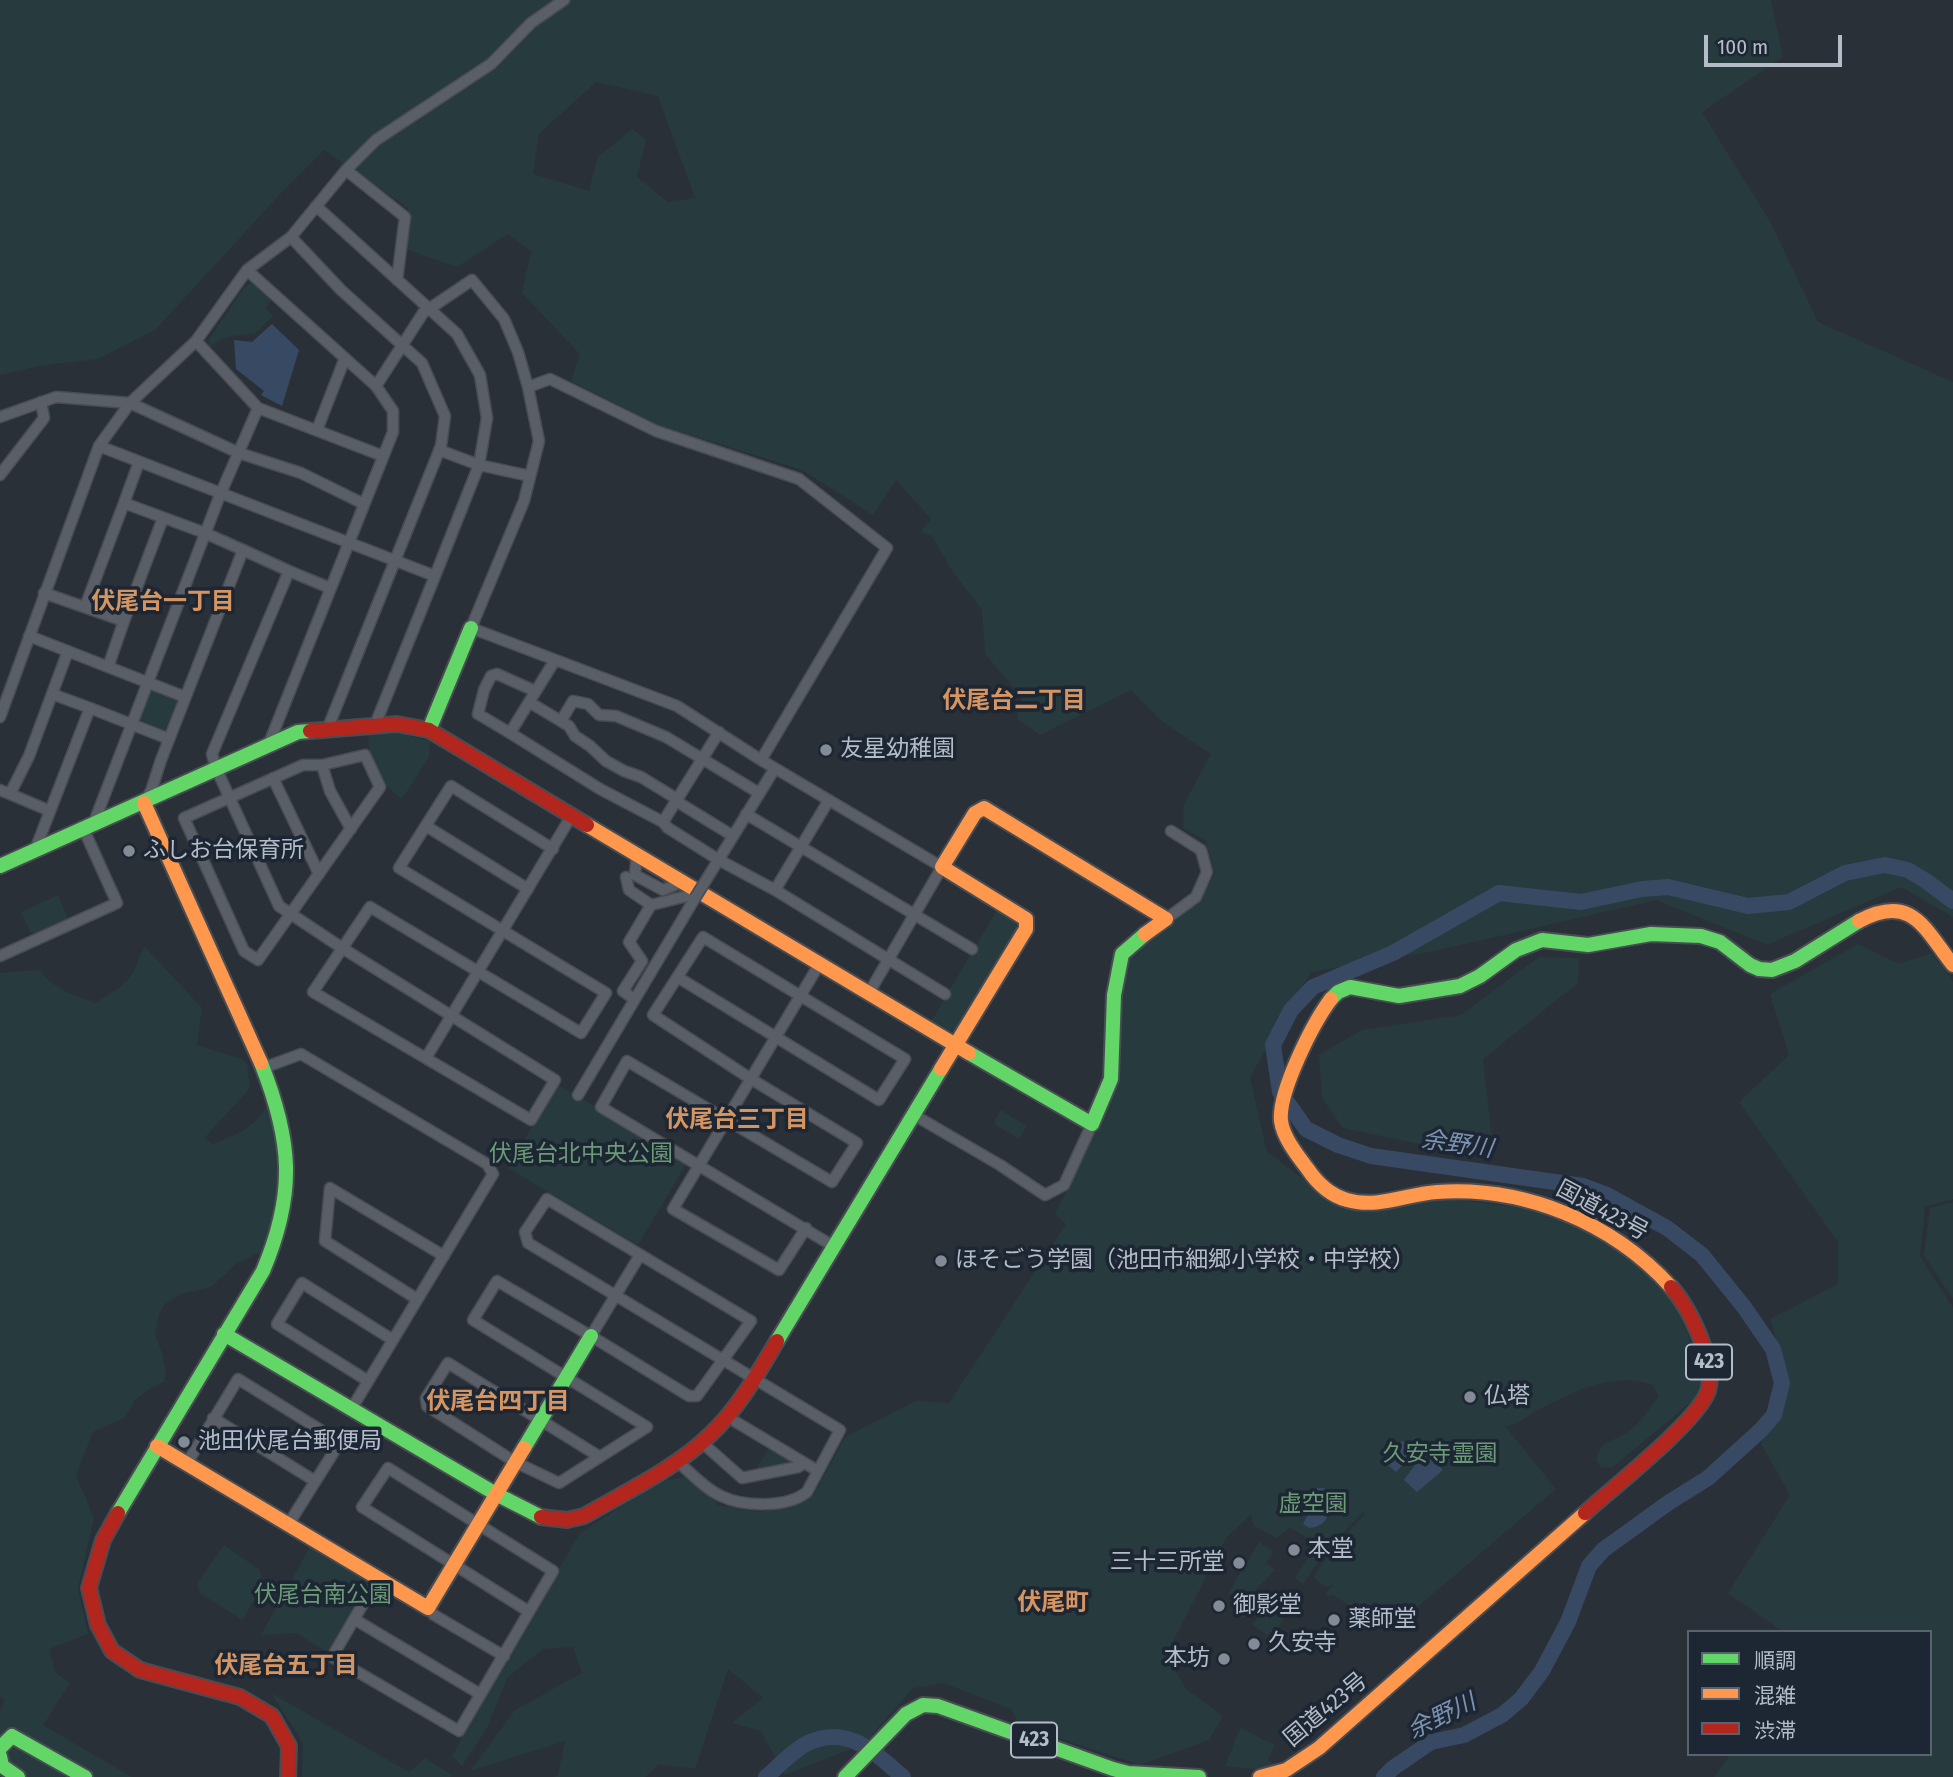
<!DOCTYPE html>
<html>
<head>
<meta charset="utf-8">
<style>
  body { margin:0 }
  #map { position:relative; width:1953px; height:1777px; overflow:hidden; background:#2a3038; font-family:"Fira Sans Condensed","Noto Sans JP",sans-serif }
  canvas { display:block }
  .legend { position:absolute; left:1687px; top:1630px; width:245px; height:126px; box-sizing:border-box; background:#1d2633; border:2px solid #59626f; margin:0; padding:9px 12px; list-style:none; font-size:21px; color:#b4bcc9 }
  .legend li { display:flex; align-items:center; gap:14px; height:35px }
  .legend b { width:35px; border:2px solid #59626f }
  .scale { position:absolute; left:1704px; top:35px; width:138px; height:32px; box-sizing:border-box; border:4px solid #b4bcc9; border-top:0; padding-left:9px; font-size:21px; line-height:24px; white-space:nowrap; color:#b4bcc9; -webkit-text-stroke:5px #1d2633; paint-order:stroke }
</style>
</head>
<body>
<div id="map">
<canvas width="1953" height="1777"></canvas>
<ul class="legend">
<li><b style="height:9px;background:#63d668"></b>順調</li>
<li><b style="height:9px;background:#ff974d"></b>混雑</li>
<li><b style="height:9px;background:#b3261e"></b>渋滞</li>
</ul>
<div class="scale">100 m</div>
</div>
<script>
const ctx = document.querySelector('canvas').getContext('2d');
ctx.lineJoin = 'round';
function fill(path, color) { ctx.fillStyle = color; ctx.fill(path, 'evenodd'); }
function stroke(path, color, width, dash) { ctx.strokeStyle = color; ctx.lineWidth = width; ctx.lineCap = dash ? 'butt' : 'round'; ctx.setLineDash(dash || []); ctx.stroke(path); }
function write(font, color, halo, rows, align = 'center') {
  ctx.font = font + ' "Fira Sans Condensed","Noto Sans JP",sans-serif'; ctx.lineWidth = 7; ctx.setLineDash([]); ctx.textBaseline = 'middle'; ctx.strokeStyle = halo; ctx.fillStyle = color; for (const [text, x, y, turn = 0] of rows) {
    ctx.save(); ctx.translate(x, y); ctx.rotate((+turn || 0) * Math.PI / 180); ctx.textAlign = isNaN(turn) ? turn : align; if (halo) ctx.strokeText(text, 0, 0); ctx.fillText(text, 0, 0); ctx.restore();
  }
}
fill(new Path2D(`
  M0 0H1771L1783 57 1702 112 1771 223 1818 322 1953 382V917L1901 887 1767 945 1657 900 1434 951 1311 972 1250 1077 1267 1152 1336 1203 1450 1199 1532 1209 1602 1238 1644 1267 1676 1304 1705 1378 1702 1393 1613 1467 1602 1468 1596 1460C1602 1438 1613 1443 1629 1431 1641 1422 1650 1408 1659 1396L1653 1385C1617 1371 1576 1390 1544 1407 1531 1413 1519 1425 1505 1426L1556 1489 1394 1627 1357 1604 1349 1594 1355 1603 1354 1608 1333 1595 1328 1596 1326 1593 1334 1585 1326 1587 1318 1582 1314 1576 1336 1544 1364 1515V1511L1328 1549 1325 1550 1290 1527 1277 1538 1254 1526 1251 1515 1227 1537 1173 1641 1176 1672 1186 1689 1223 1716 1209 1740 1140 1765 1021 1726 1011 1709 943 1683 913 1688 864 1744 785 1775 761 1731 732 1723 763 1698 728 1669 695 1769 659 1764 645 1777H554L558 1775 565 1741 470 1771 515 1710 582 1673 573 1647 543 1649 507 1678 486 1730 462 1766 452 1756 507 1656 580 1533 661 1481 687 1477 718 1505 758 1512 785 1508 814 1495 845 1437 916 1401 949 1403 1066 1224 1055 1214 1089 1145 1118 1077 1119 992 1131 956 1201 900 1215 874 1206 841 1183 828 1184 804 1211 754 1163 722 1131 690 1040 735 1017 719 1022 697 985 654 982 610 953 572 932 536 921 532 931 519 896 480 873 515 802 470 659 425 571 381 580 354 522 293 531 252 508 234 457 267 408 250V208L324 150 283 191 155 330 98 359 45 365 0 375ZM596 82 658 96 695 198 668 202 637 177 646 140 632 129 597 158 589 191 533 174 539 134Z
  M250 283 256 286 271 300 265 308 273 316 255 333 227 337 208 347 209 339 244 288Z
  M154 689 177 698 179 702 168 729 163 731 142 723 140 719 149 692Z
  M368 734H404L430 741 429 757 402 799C377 781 369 764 368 734Z
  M58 895 67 916 66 920 34 933 30 932 21 912Z
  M997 910 1015 922 1017 930 958 1029 950 1031 932 1020Z
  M1858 944 1899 964 1931 953 1953 981V1199L1925 1207 1920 1256 1953 1308V1777H1714L1731 1754H1930V1632H1783L1728 1593 1790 1495 1761 1444 1789 1382 1770 1319 1838 1284V1242L1739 1102 1789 1055 1770 994Z
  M145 947 202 1008 197 1045 244 1060 247 1065 250 1086 247 1092 204 1138 213 1145C237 1133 256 1129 267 1104 283 1159 280 1197 262 1251L236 1264 211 1287 181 1294 165 1304 159 1314 155 1334 162 1353 166 1372 164 1382 149 1389 136 1399 124 1418 93 1432 76 1475 94 1518 78 1588 88 1634 49 1649 55 1672 70 1683 43 1725 132 1777H0V1710L5 1700 0 1696V973L39 970C54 989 72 995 95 1003 106 996 120 989 129 978 137 969 138 957 145 947Z
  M1539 957 1579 958 1578 983 1483 1059 1492 1140 1419 1144 1343 1128 1322 1098 1319 1055 1362 1030 1461 1015Z
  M557 1084 684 1160V1168L638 1245 508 1168Z
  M1001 1110 1027 1126 1019 1139 996 1125 995 1119Z
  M1953 1202V1299L1924 1255 1930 1208Z
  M770 1446 794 1460 793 1465 754 1473Z
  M1259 1542 1272 1550 1273 1553 1266 1563 1275 1570 1256 1589 1254 1606 1244 1618 1236 1613 1238 1601 1229 1593 1240 1573 1246 1571 1244 1568Z
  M224 1545 260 1570 263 1585 242 1620 200 1593 197 1584Z
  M310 1547 364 1580 368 1587 329 1653 296 1633 263 1635 262 1633Z
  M1315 1547 1324 1553 1303 1584 1295 1578Z
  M1269 1607 1281 1613 1283 1620 1276 1633 1272 1631 1267 1635 1252 1624 1257 1619 1261 1618Z
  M271 1693 409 1772 425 1758 452 1775 450 1777H302L303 1743Z
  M1240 1728 1275 1745 1268 1760 1278 1765 1256 1769 1225 1766Z`), '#273a3e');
fill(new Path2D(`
  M272 324 299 350 282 406 261 395 264 391 236 369 234 340 252 342Z
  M1414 1437 1422 1444 1411 1457 1419 1464 1428 1453 1443 1470 1417 1492 1404 1480 1415 1465 1407 1460 1396 1472 1384 1462 1402 1441 1406 1442 1408 1447Z
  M1317 1488H1324L1336 1496C1325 1511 1332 1526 1309 1528L1303 1524 1308 1514 1300 1508 1314 1504 1318 1498Z`), '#384963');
stroke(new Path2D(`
  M766 1777C778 1767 793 1750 808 1743 848 1724 875 1753 903 1777
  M1384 1777 1393 1768 1431 1742 1464 1735 1502 1715 1521 1699 1542 1671 1568 1622 1589 1566 1603 1550 1668 1503 1708 1478 1761 1430 1774 1415 1782 1383 1773 1349 1744 1307 1702 1255 1667 1228 1607 1195 1583 1186 1371 1156 1338 1145 1306 1129 1280 1092 1273 1045 1291 1010 1313 987 1393 953 1499 893 1581 902 1642 889 1668 887 1748 906 1789 902 1845 873 1885 865 1908 870 1926 881 1953 901`), '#384963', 16);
const street = new Path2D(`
  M346 170 405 217 397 280
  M316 206 457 334 480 375 487 418 479 465 435 576
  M291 237 341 290 422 363 445 416 441 446 327 730
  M247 270 376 386 393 411V432L268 746
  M376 386 423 313 472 280 504 319 518 352 528 387 539 441 524 501 471 628 677 706 761 760 942 867 873 986
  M528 387 550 379 656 431 799 479 887 548 761 760
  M258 408 383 456
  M0 417 56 397 130 403 196 341 247 270 291 237 346 170 376 140 491 64 531 23 564 0
  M317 430 345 358
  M99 446 435 576 375 725
  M439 450 479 465 530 476
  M139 462 124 503 205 533 243 550
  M0 475 44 418 41 402
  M289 571 330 588
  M44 593 124 621 108 667
  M85 607 124 503
  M124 621 163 518
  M29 636 185 697
  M555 660 510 733 600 789 663 822 719 732
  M52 694 90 708
  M529 702 569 726 575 736 590 746 606 761 624 771 641 777 677 799
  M0 717 99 446 130 403 239 453 301 473 364 504
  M561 721 573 701 588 704 599 715 616 716 666 737 759 793
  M510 733 478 714 484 690 491 676 497 674 535 691
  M365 755 380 787 258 960 244 951 184 818 303 765H322Z
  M322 765 330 791 351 829
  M273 778 319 874
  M0 790 10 794 29 756 68 651
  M10 794 50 811
  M146 800 151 791 161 760 243 550 289 571 212 754 216 768 279 906 342 948 555 1080 531 1120 313 992 370 907 581 1033 606 993 399 868 451 786 553 849
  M829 800 775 890 945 994
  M676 801 733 836
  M746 814 972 949
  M663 822 668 828 719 860 775 890
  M93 825 220 495 258 408 196 341
  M426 826 528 889
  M35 850 90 708 169 739
  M637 853 635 875 663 890 684 881
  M626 877 629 890 651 905
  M703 885 772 773
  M1166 919 1196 897 1207 872 1201 850 1171 831
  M0 956 117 903 84 830
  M679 978 879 1100 905 1059 703 937 653 1015 751 1079 857 1143 832 1182 627 1061 601 1107 833 1246
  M634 999 623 991 642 961 629 942 651 905 691 895
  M426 1058 572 815
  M263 1068 301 1054 487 1164 493 1174 352 1408
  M578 1095 695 898
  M914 1115 1000 1165 1045 1195 1064 1185 1092 1124
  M806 1228 779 1270 673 1209 820 963
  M640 1255 591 1336 689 1396H697L751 1321 547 1199 525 1232 528 1243C632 1305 736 1368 840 1430L807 1492C787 1508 744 1507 721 1496 705 1489 690 1472 677 1461
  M417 1299 325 1241 330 1188 444 1256
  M591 1336 497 1281 473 1320 647 1427 559 1483 515 1462 427 1406 426 1398 448 1363 600 1457
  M368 1381 277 1324 302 1283 393 1340
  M213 1418 315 1481
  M736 1422 818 1471
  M707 1447 742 1478 798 1467 804 1463
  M186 1465 238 1379 340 1442 288 1525
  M377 1580 332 1657 459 1731 553 1571 388 1468 362 1507 528 1611
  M428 1608 434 1615 504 1656
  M354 1619 480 1694`);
const fast = new Path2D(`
  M429 730 471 628
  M0 866 298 732 310 731
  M1331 999 1338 992 1350 987 1399 996 1460 986 1480 976 1516 950 1542 940 1588 945 1651 934 1701 936 1720 942 1750 965 1759 969 1772 970 1795 961 1859 921
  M969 1053 1092 1124 1111 1079 1114 995 1122 954 1145 934
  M224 1334 496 1494 541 1517
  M777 1341 941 1069
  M524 1448 591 1336
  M118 1513 263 1271C296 1193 292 1141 261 1063
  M0 1748 12 1736 85 1777
  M0 1756 2 1766 18 1777
  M845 1777 906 1714 923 1705 938 1706 1113 1769 1128 1773 1199 1777`);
const slow = new Path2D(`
  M144 803 261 1063
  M587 825 969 1053
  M1859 921C1912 893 1924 928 1953 965
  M1331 999C1313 1023 1278 1092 1281 1121 1283 1137 1297 1155 1307 1168 1317 1183 1329 1195 1347 1200 1378 1209 1406 1194 1437 1192 1524 1186 1612 1222 1671 1287
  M941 1069 1026 929V919L942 867 975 813 984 808 1166 919 1145 934
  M157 1446 428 1608 524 1448
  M1260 1777 1286 1770 1319 1748 1585 1513`);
const jam = new Path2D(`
  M310 731 397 724 429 730 587 825
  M118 1513 103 1540 89 1588 98 1625 112 1651 140 1670 240 1697 272 1716 289 1746 288 1777
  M1585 1513C1611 1489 1698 1421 1708 1391 1717 1363 1689 1307 1671 1287
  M541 1517 567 1520 584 1516C627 1491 675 1469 711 1434 739 1407 758 1373 777 1341`);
stroke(street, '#484c53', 13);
stroke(fast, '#484c53', 18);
stroke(slow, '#484c53', 18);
stroke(jam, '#484c53', 18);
stroke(street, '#5a5e66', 10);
stroke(fast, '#63d668', 14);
stroke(slow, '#ff974d', 14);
stroke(jam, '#b3261e', 14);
const streetBridge = new Path2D(`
  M695 898 703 885`);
stroke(streetBridge, '#484c53', 13, []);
stroke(streetBridge, '#5a5e66', 10);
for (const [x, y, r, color] of [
  [826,750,7,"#848b96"],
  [129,851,7,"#848b96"],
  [941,1261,7,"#848b96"],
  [1470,1397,7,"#848b96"],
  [184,1442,7,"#848b96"],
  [1294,1550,7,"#848b96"],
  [1239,1563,7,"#848b96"],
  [1219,1606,7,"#848b96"],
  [1334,1620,7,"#848b96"],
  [1254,1644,7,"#848b96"],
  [1224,1659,7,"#848b96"]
]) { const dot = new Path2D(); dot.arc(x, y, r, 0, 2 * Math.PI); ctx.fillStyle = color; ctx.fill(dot); stroke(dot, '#1d2633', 2.5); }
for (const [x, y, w] of [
  [1709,1362,46],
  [1034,1740,46]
]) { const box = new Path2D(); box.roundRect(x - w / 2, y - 17.5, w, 35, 5); ctx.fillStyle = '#1d2633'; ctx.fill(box); stroke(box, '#b4bcc9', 2); }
write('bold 21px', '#b4bcc9', null, [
  ["423",1709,1362],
  ["423",1034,1740]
]);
write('23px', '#b4bcc9', '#1d2633', [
  ["友星幼稚園",840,750],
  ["ふしお台保育所",143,851],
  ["ほそごう学園（池田市細郷小学校・中学校）",955,1261],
  ["仏塔",1484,1397],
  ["池田伏尾台郵便局",198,1442],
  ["本堂",1308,1550],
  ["三十三所堂",1225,1563,"right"],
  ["御影堂",1233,1606],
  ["薬師堂",1348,1620],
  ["久安寺",1268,1644],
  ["本坊",1210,1659,"right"]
], 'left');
write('23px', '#6b9a76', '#1d2633', [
  ["伏尾台北中央公園",581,1155],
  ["久安寺霊園",1440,1455],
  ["虚空園",1313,1505],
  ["伏尾台南公園",323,1596]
]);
write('23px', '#b4bcc9', '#1d2633', [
  ["国道423号",1602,1211,28],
  ["国道423号",1326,1710,-40]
]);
write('bold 24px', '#d59563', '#1d2633', [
  ["伏尾台一丁目",163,602],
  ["伏尾台二丁目",1014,701],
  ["伏尾台三丁目",737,1120],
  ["伏尾台四丁目",498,1402],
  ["伏尾町",1053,1603],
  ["伏尾台五丁目",286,1666]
]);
write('italic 24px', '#7c92b1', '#1d2633', [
  ["余野川",1457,1145,8],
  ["余野川",1442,1717,-26]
]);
</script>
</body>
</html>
